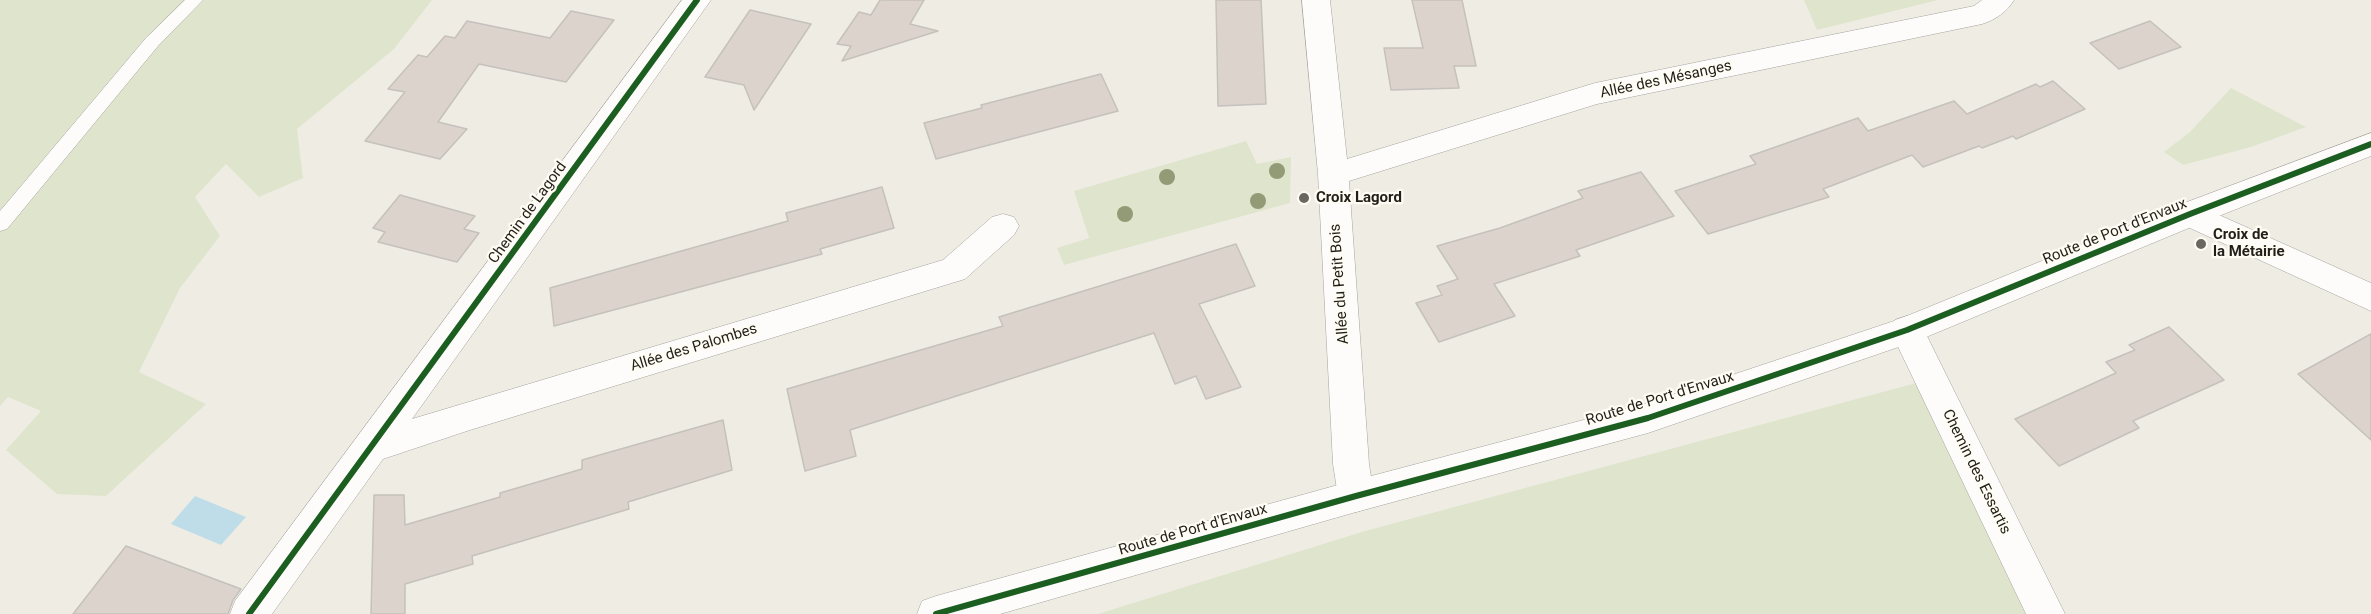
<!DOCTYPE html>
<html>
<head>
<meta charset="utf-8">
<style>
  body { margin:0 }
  canvas { display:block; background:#efece4 }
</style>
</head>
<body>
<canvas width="2371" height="614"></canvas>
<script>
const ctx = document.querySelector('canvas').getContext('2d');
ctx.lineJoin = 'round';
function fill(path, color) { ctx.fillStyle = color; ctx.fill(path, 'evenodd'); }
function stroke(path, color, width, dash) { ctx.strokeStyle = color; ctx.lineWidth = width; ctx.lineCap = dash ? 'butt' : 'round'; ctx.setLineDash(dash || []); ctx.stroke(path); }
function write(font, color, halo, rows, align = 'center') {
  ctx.font = font + ' Roboto,sans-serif'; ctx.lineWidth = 4.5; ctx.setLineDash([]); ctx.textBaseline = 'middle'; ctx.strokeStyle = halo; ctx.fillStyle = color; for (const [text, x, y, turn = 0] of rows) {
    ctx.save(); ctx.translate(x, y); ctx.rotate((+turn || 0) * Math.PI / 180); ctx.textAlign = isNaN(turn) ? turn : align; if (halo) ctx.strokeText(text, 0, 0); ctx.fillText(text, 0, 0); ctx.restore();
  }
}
fill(new Path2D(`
  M0 0H432L394 49 297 129 303 178 259 197 226 164 195 197 220 236 180 288 139 372 206 404 106 496 57 494 6 450 41 411 8 397 0 406Z
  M1804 0H1938L1817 30Z
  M2231 88 2306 127 2251 147 2183 165 2164 152 2190 132Z
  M1246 141 1257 164 1291 157 1290 203 1064 265 1057 248 1089 238 1074 191Z
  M1931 379 2046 614H1098L1365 531Z`), '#dfe5cd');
fill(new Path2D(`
  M195 496 246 517 221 545 171 524Z`), '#bedde8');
const building = new Path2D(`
  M880 0H924L910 24 938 31 842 61 851 46 837 44 859 12 871 15Z
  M1216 0H1261L1266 104 1218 106Z
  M1412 0H1462L1476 66H1454L1459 88 1391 90 1384 48H1423Z
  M750 10 811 24 754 110 744 85 705 77Z
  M571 11 614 20 566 82 479 64 438 122 467 129 440 159 365 141 405 92 388 89 418 55 427 57 445 36 455 38 467 21 550 38Z
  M2150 21 2181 47 2119 69 2090 43Z
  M1101 74 1118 111 936 159 924 123 982 108 981 105Z
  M2053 81 2085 109 2016 139 2013 136 1982 148 1979 146 1923 167 1912 155 1823 189 1829 197 1708 234 1675 191 1756 164 1750 156 1858 118 1868 131 1954 101 1967 114 2036 84 2040 87Z
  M1641 172 1674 216 1576 250 1580 256 1494 284 1515 316 1439 342 1416 303 1442 295 1437 286 1458 279 1437 246 1500 228 1583 198 1578 191Z
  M882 187 894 228 820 249 822 254 554 326 550 288 788 221 786 213Z
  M400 195 475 216 464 229 479 233 457 262 378 242 385 232 373 228Z
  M1236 244 1255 286 1199 304 1241 387 1206 399 1196 376 1175 384 1154 333 850 430 856 456 805 471 787 389 1003 326 999 317Z
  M2169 327 2224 380 2133 421 2139 428 2059 466 2015 419 2116 373 2106 362 2135 350 2129 345Z
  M2371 334V440L2298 374Z
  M723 420 732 470 628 502 629 509 472 556 473 564 405 584V614H371L374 495H404L405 525 500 497V493L582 469V460Z
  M126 546 241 589 233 600 228 614H73Z`);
fill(building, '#dcd3cd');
stroke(building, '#c5c1bc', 1.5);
const lane = new Path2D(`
  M185 0H203L158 46 7 229 0 231V211L146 38Z`);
const street = new Path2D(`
  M682 0H711L412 419 943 260 992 217 1003 214 1014 217 1019 226 1014 235 965 279 470 430 383 459 272 614H230L235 601Z
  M1302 0H1330L1347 159 1595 83 1974 6 1982 0H2014C2007 12 1995 20 1982 24L1597 104 1349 181 1369 464 1374 496 1369 508 1356 512 1343 508 1338 496 1333 464 1318 174Z
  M2190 202 2371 283V311L2179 223 2174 214 2179 205Z
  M1907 316 1919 320 2065 614H2026L1890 330 1895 320Z`);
const secondary = new Path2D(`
  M2371 133V156L2201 223 1919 340 1648 433 1356 512 1000 614H917L922 601 936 596 1356 480 1648 403 1897 320 2179 205Z`);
stroke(lane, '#a5a39d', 1);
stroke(street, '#a5a39d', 1);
stroke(secondary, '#a5a39d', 1);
fill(lane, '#fdfcfb');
fill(street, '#fdfcfb');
fill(secondary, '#fdfcfb');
stroke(new Path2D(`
  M249 614 697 0
  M936 614 1356 496 1648 418 1907 330 2190 214 2371 144`), '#1b5e20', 6);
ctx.fillStyle = '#929a76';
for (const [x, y] of [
  [1277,171],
  [1167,177],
  [1258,201],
  [1125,214]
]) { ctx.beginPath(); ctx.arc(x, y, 8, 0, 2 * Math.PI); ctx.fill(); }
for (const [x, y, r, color] of [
  [1304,198,6,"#696760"],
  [2201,244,6,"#696760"]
]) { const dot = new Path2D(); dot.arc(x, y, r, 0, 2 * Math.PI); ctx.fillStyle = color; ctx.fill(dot); stroke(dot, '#fffcf3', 2); }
write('15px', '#211f19', '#fffcf3', [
  ["Allée des Mésanges",1666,80,-12],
  ["Chemin de Lagord",528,213,-54],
  ["Route de Port d'Envaux",2115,232,-22],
  ["Allée du Petit Bois",1340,284,-94],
  ["Allée des Palombes",694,348,-17],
  ["Route de Port d'Envaux",1660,399,-17],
  ["Chemin des Essartis",1976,472,64],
  ["Route de Port d'Envaux",1193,530,-16]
]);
write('bold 15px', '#211f19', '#fffcf3', [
  ["Croix Lagord",1316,198],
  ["Croix de",2213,235],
  ["la Métairie",2213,252]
], 'left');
</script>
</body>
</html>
